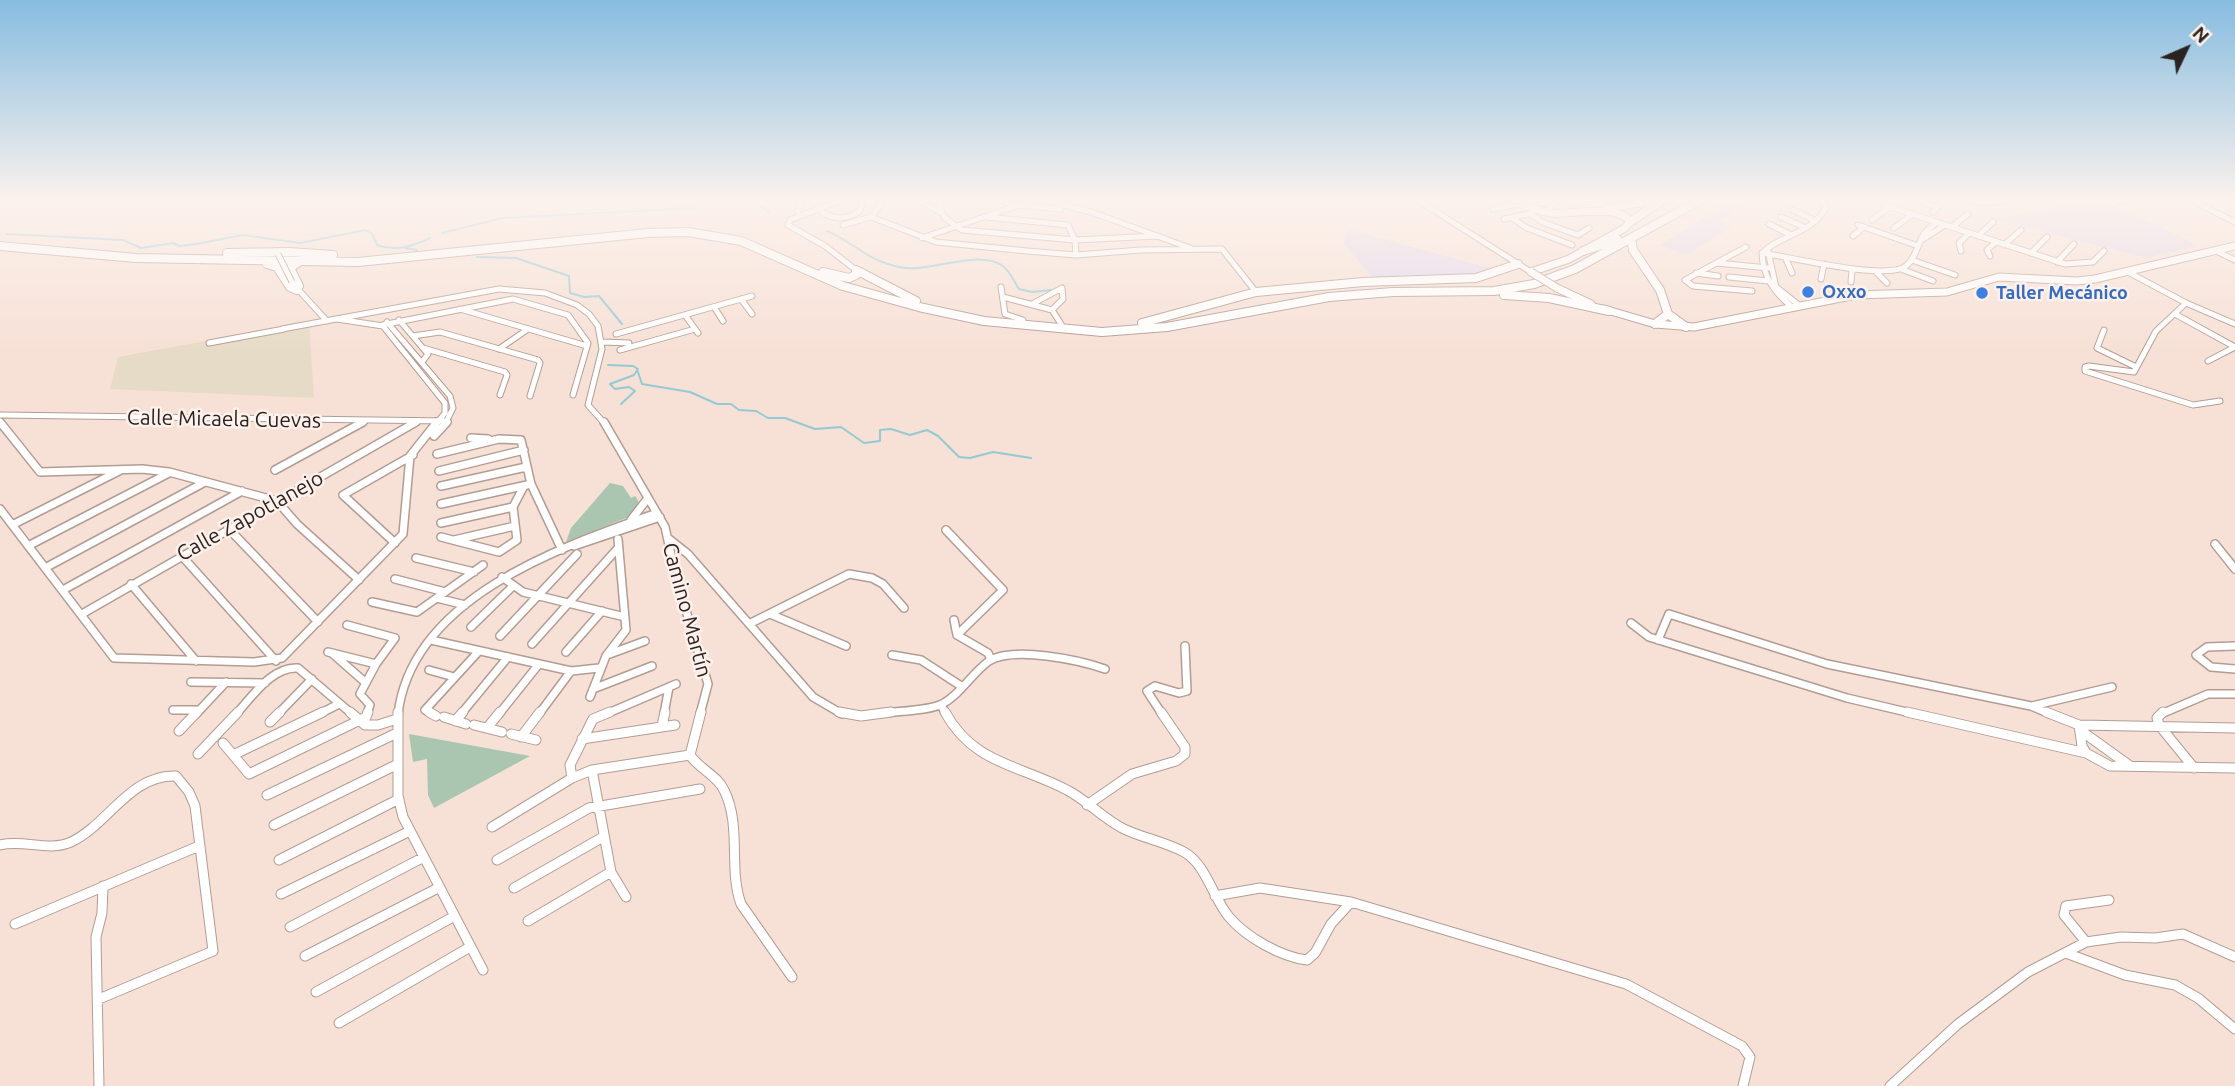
<!DOCTYPE html>
<html>
<head>
<meta charset="utf-8">
<style>
  body { margin:0 }
  #map { position:relative; width:2235px; height:1086px; overflow:hidden; background:#f7e1d6; font-family:Ubuntu,sans-serif }
  canvas { display:block }
  .north { position:absolute; left:2151px; top:14px; width:70px; height:70px; -webkit-text-stroke:5px #fef0ea; paint-order:stroke; rotate:46deg; font-size:19px; font-weight:700; line-height:28px; text-align:center; color:#2b231f }
  .north::after { content:''; display:block; margin:auto; width:24px; height:32px; background:#2b231f; clip-path:polygon(50% 0,100% 100%,50% 72%,0 100%) }
</style>
</head>
<body>
<div id="map">
<canvas width="2235" height="1086"></canvas>
<div class="north">N</div>
</div>
<script>
const ctx = document.querySelector('canvas').getContext('2d');
ctx.lineJoin = 'round';
function fill(path, color) { ctx.fillStyle = color; ctx.fill(path, 'evenodd'); }
function stroke(path, color, width, dash) { ctx.strokeStyle = color; ctx.lineWidth = width; ctx.lineCap = dash ? 'butt' : 'round'; ctx.setLineDash(dash || []); ctx.stroke(path); }
function write(font, color, halo, rows, align = 'center') {
  ctx.font = font + ' Ubuntu,sans-serif'; ctx.lineWidth = 5; ctx.setLineDash([]); ctx.textBaseline = 'middle'; ctx.strokeStyle = halo; ctx.fillStyle = color; for (const [text, x, y, turn = 0] of rows) {
    ctx.save(); ctx.translate(x, y); ctx.rotate((+turn || 0) * Math.PI / 180); ctx.textAlign = isNaN(turn) ? turn : align; if (halo) ctx.strokeText(text, 0, 0); ctx.fillText(text, 0, 0); ctx.restore();
  }
}
fill(new Path2D(`
  M309 322 314 398 110 389 118 357Z`), '#e6dbc6');
fill(new Path2D(`
  M1720 199H1758L1719 221 1732 227 1686 255 1660 245 1719 209 1711 204Z
  M2100 199 2161 227 2198 246 2146 258 1994 219Z
  M1349 230 1494 269 1477 276 1375 280 1343 243Z`), '#e2d7eb');
fill(new Path2D(`
  M610 483 623 486 631 498 635 496C642 504 637 509 631 516L566 542 571 528Z
  M409 734 530 756 434 808 428 795 427 759 413 762Z`), '#aac6b0');
stroke(new Path2D(`
  M759 199 786 202
  M727 202 752 200 770 213
  M827 231C855 243 866 260 899 267 930 274 980 247 1004 267 1011 273 1014 282 1019 289L1032 292 1051 290
  M442 233 502 218 694 208
  M7 234 123 240 141 248 173 243 179 246 196 244 243 235 300 243 365 230 372 234 377 245C396 252 413 246 430 238
  M405 248 417 250
  M477 257 516 258 569 276 570 293 584 297 599 296 622 324
  M608 365 633 366 638 369 634 375 610 384 615 389 629 387 635 391 621 404
  M638 372 642 384 690 392 717 404H731L739 410 756 411 768 418H785L815 429 841 427 864 443 880 441V430L891 429 910 435 927 430 938 436 959 457 970 458 993 452 1031 458`), '#95c9d4', 2);
const minorFar2 = new Path2D(`
  M843 199 790 220 788 225 825 246 856 270
  M924 199 922 202 940 212
  M940 199V209L945 218 962 230 1075 240 1158 236
  M997 199 1014 205 1061 209
  M1042 199 1094 213 1190 248
  M1416 199 1531 272
  M1911 199 1938 207 1933 212
  M1962 199 1982 203 2013 199
  M2189 199 2235 222
  M1479 200 1483 199
  M2121 202 2128 199
  M1884 205 2065 264 2093 262 2104 251
  M1493 209 1519 204
  M820 210C833 221 846 220 860 211L863 199
  M1793 210 1816 221
  M798 212 802 199
  M1546 212 1558 199
  M1531 214 1542 222 1578 235 1589 228
  M871 217 936 242 1027 251 1076 255 1141 250 1222 249 1256 292
  M986 217 1068 225 1075 240 1076 255
  M1781 217 1804 227
  M1512 218 1527 228 1572 245
  M1504 219 1533 213
  M1872 220 1890 207
  M1769 224 1789 234
  M843 225 871 217 885 199
  M1858 225 1918 246
  M1952 227 1968 214
  M1894 228 1913 214
  M1853 236 1864 227
  M1978 236 1993 222
  M922 238 1037 199
  M1923 239 1945 225
  M2004 245 2021 230
  M1746 247 1685 280 1693 286 1752 291
  M1768 251 1776 287 1800 306
  M1961 251 1959 243 1969 233
  M2216 251 2235 260
  M1762 253C1790 257 1887 281 1906 266 1915 259 1917 247 1922 237 1925 231 1932 227 1937 222
  M2031 253 2047 237
  M1990 256 1987 250 1996 242
  M1786 259 1792 273
  M1912 260 1955 275
  M2057 262 2074 244
  M1717 263 1768 268
  M1901 269 1933 281
  M2128 272 2186 303 2235 324
  M1696 273 1718 276
  M1877 273 1887 283
  M1729 277 1768 281
  M1821 279 1824 264
  M1851 282 1852 270
  M295 286 327 321
  M1001 287 1005 314 1023 320
  M1003 297 1052 310
  M741 299 752 314
  M2186 303 2156 331 2134 372 2089 366 2085 367V371L2193 405 2220 401
  M1032 304 1062 288 1063 299 1052 310 1061 324
  M714 307 723 321
  M1792 307C1774 292 1763 277 1762 253 1781 234 1814 233 1826 207L1821 199
  M460 309 587 346
  M2175 314 2235 347
  M685 315 698 333
  M337 319 383 326 445 403V413L436 424
  M399 320 428 354 422 362
  M387 322 450 396 453 408 445 424
  M382 325 513 299 568 315 588 343 573 395
  M282 329 499 289 545 293 577 305 589 314 598 326 602 349 588 405 605 424
  M2104 330 2097 348 2136 367
  M616 334 752 296
  M413 336 440 332 538 360 540 363 530 396
  M602 342 629 343
  M209 343 284 329
  M423 348 505 372 507 375 500 395
  M499 349 528 329
  M620 350 695 329
  M2208 361 2235 347
  M0 415 448 421
  M0 422 2 424
  M360 424 364 422
  M412 424 418 421`);
const minorFar1 = new Path2D(`
  M0 422 40 472 142 469 169 472 277 501 297 524 359 580
  M604 422 665 527 676 577 708 684 700 714
  M434 436 447 422
  M471 438 488 439
  M437 454 499 439 521 440 531 484 562 550
  M275 470 363 422
  M439 471 524 450
  M441 486 526 467
  M441 504 527 485
  M0 509 114 658 254 662 282 658 403 534 410 456 437 422
  M631 520 648 498
  M441 523 513 507
  M12 525 121 470
  M228 528 318 622
  M946 530 1003 590 957 635
  M441 537 499 552 517 540 513 507 524 486
  M669 539 688 554 813 697 842 714
  M454 540 515 526
  M395 543 343 495 413 455
  M2215 544 2235 569
  M28 546 169 473
  M574 546 660 517
  M181 555 276 661
  M416 558 474 572
  M45 568 205 482
  M502 577 523 592 625 617
  M395 579 445 592
  M131 584 196 661
  M63 590 242 491
  M437 598 465 605
  M372 602 417 612 483 565
  M82 614 416 422
  M770 614 846 646
  M954 620 957 635 988 653 991 660
  M1631 623 1649 637 1847 698 1915 714
  M749 624 849 574 872 578 883 584 904 608
  M347 625 395 638 376 664 360 694 370 705 367 714
  M471 627 513 586
  M500 636 577 554
  M431 640 571 671 599 668
  M1658 640 1669 614 1827 664 2031 706 2050 714
  M532 644 618 548
  M2235 646 2207 647 2196 655 2211 667 2235 669
  M328 652 376 664
  M566 652 602 611
  M333 654 366 683
  M607 655 645 641
  M892 655 921 660 961 686
  M429 670 454 677
  M191 682 265 683
  M593 689 652 666
  M590 697 606 656 626 630 618 539
  M941 705 946 714
  M2032 706 2112 687
  M173 710H199
  M196 714 226 682
  M236 714C252 697 272 666 298 668L352 714
  M278 714 312 679
  M319 714 339 704
  M398 714C412 597 563 546 657 513
  M432 714 425 710 479 651
  M461 714 508 657
  M499 714 539 664
  M539 714 571 671
  M606 714 676 684
  M664 714 669 687
  M878 714C894 711 929 711 942 704 960 695 972 673 989 661 1014 646 1079 660 1105 669
  M1162 714 1147 691 1155 686 1179 693 1187 691 1185 646
  M2161 714 2208 694H2235`);
const minor = new Path2D(`
  M350 712 365 725H378L397 719
  M398 712V796L403 817 483 970
  M429 712 436 716
  M610 712 593 719 570 765 572 778 592 770 690 755
  M701 712 690 755C699 769 717 775 724 790 742 826 728 868 741 904L792 977
  M839 712 861 716 891 712
  M945 712C973 764 1020 765 1067 790 1087 800 1103 819 1124 829 1143 838 1165 842 1184 852 1206 864 1213 898 1229 917 1246 937 1281 957 1307 960L1315 953 1331 924 1351 902
  M1907 712 2086 753
  M2046 712 2079 725 2235 728
  M2163 712 2157 718 2159 725 2194 768
  M444 717 466 724
  M455 721 463 712
  M270 722 280 712
  M474 725 502 732
  M2079 725 2082 746 2086 753 2110 766 2235 768
  M662 726 665 712
  M487 728 500 712
  M2080 730 2130 766
  M179 731 197 712
  M511 734 536 740
  M521 737 540 712
  M582 739 675 725
  M223 743 249 774 366 717 368 712
  M198 754 238 712
  M233 755 323 712
  M592 770 611 872 626 897
  M267 795 397 733
  M1087 805 1132 774 1176 761 1185 754V747L1161 712
  M274 825 398 764
  M492 827 572 778
  M0 845C23 839 49 852 71 842 108 825 130 774 176 776L189 792 195 806 213 951 99 999
  M279 860 399 799
  M497 860 589 808 700 789
  M514 888 603 837
  M281 894 410 831
  M1215 896 1260 888 1351 902 1626 984 1742 1046 1750 1057 1743 1086
  M528 921 611 872
  M15 924 199 846
  M290 927 422 858
  M2086 942 2064 915 2066 906 2109 900
  M2066 953 2125 975 2175 985 2198 998 2235 1029
  M305 956 438 888
  M316 992 453 917
  M339 1023 470 947
  M99 1086 96 937 102 913 103 886
  M1890 1086 1958 1024 2028 972 2086 942 2121 937 2155 938 2183 934 2235 957`);
const major = new Path2D(`
  M1510 199C1523 205 1537 211 1552 213 1572 215 1618 203 1630 222L1625 228 1569 259 1531 272
  M1606 208 1663 200
  M1557 288 1591 304
  M1604 309 1655 324 1694 327 1856 295 1947 292 1999 277 2077 281 2095 279 2235 246`);
const highway = new Path2D(`
  M1630 222 1663 200 1670 199
  M1631 239 1633 250 1660 290 1668 314 1686 327
  M0 246 136 258 358 262 648 233 688 232 741 241 843 286 919 307 984 321 1102 332 1167 327 1329 297 1393 292 1494 291 1534 284 1575 269 1702 199
  M1583 251 1618 240
  M227 253 289 252 333 255
  M267 264 277 267 290 287 297 290
  M823 272 849 278 856 275V270L916 301
  M297 290 299 286 290 268 299 262
  M1504 295 1549 298 1609 311
  M1142 323 1256 292 1363 282 1476 278 1518 264
  M1655 324 1668 314`);
stroke(minorFar2, '#b29d94', 7);
stroke(minorFar1, '#b29d94', 10);
stroke(minor, '#b29d94', 11);
stroke(major, '#b29d94', 9);
stroke(highway, '#b29d94', 10);
stroke(minorFar2, '#fff', 5);
stroke(minorFar1, '#fff', 7);
stroke(minor, '#fff', 9);
stroke(major, '#fff', 7);
stroke(highway, '#fff', 8);
const minorBridge = new Path2D(`
  M278 254 292 282`);
const majorBridge = new Path2D(`
  M1531 272 1557 288`);
stroke(minorBridge, '#b29d94', 7, []);
stroke(majorBridge, '#b29d94', 9, []);
stroke(minorBridge, '#fff', 5);
stroke(majorBridge, '#fff', 7);
const sky = ctx.createLinearGradient(0, 0, 0, 351);
sky.addColorStop(0, '#87bce0');
sky.addColorStop(0.57, '#fbf2ed');
sky.addColorStop(1, '#fbf2ed00');
ctx.fillStyle = sky;
ctx.fillRect(0, 0, 2235, 351);
for (const [x, y, r, color] of [
  [1808,292,7,"#3f7fe0"],
  [1982,293,7,"#3f7fe0"]
]) { const dot = new Path2D(); dot.arc(x, y, r, 0, 2 * Math.PI); ctx.fillStyle = color; ctx.fill(dot); stroke(dot, '#fef0ea', 2.5); }
write('bold 18px', '#366cbe', '#fef0ea', [
  ["Oxxo",1822,292],
  ["Taller Mecánico",1996,293]
], 'left');
write('21px', '#2b231f', '#fef0ea', [
  ["Calle Micaela Cuevas",224,419,1],
  ["Calle Zapotlanejo",250,516,-29],
  ["Camino Martín",687,610,75]
]);
</script>
</body>
</html>
